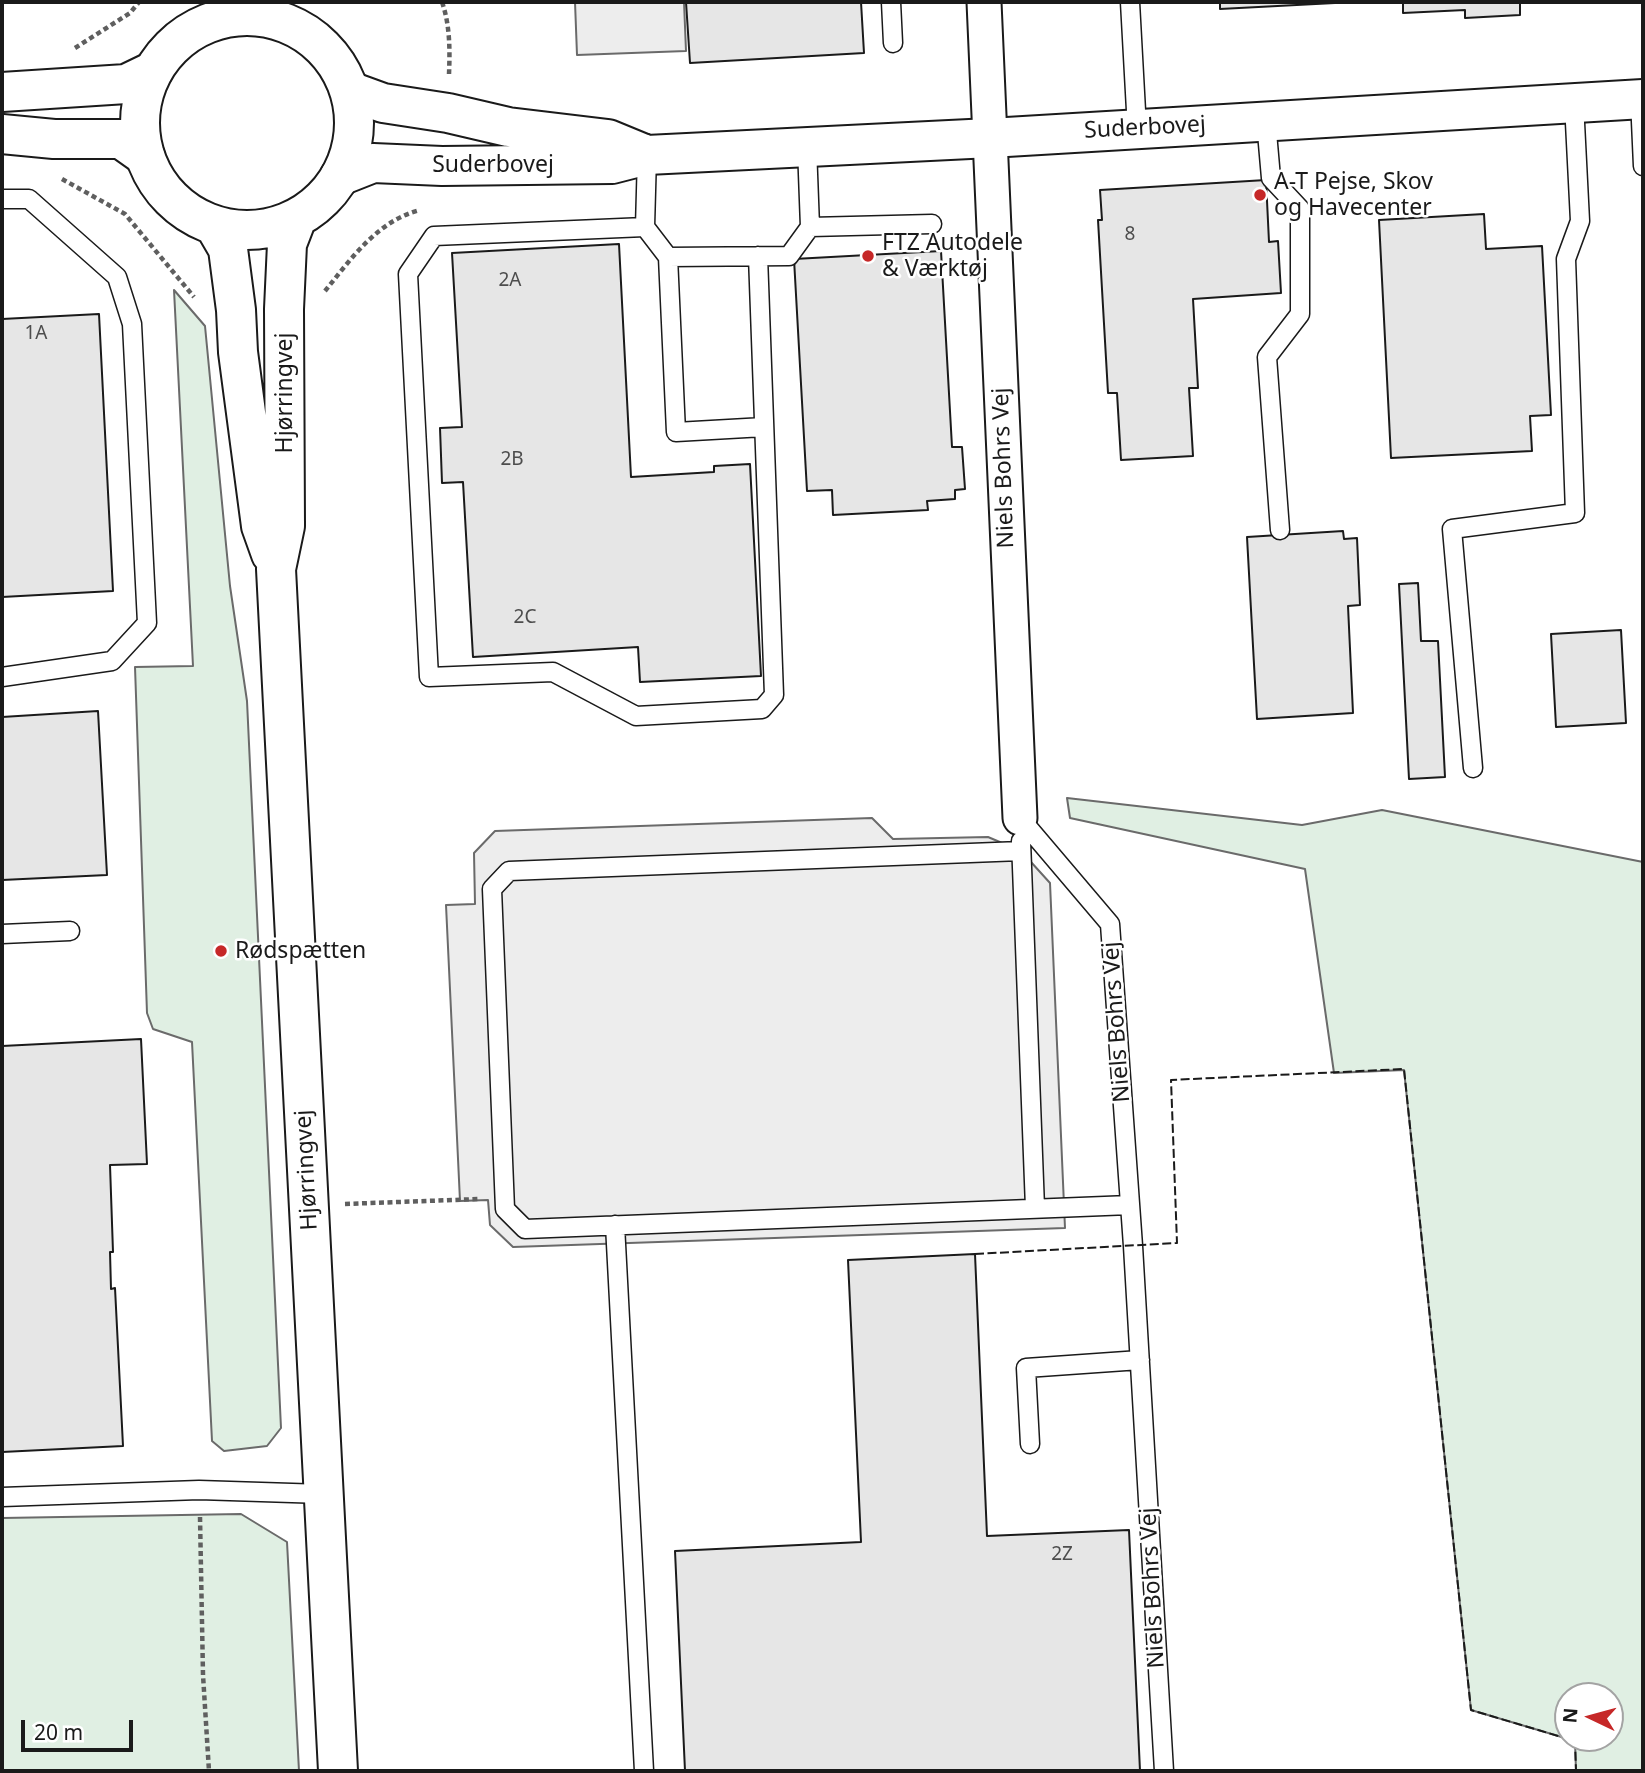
<!DOCTYPE html>
<html>
<head>
<meta charset="utf-8">
<style>
  body { margin:0 }
  #map { position:relative; width:1645px; height:1773px; overflow:hidden; background:#fff; font-family:"Noto Sans",sans-serif }
  canvas { display:block }
  .frame { position:absolute; inset:0; border:4px solid #1a1a1a; pointer-events:none }
  .north { position:absolute; left:1554px; top:1682px; width:70px; height:70px; box-sizing:border-box; background:#fff; border:2px solid #a3a3a3; border-radius:50%; rotate:275deg; font-size:19px; font-weight:700; line-height:28px; text-align:center; color:#1a1a1a }
  .north::after { content:''; display:block; margin:auto; width:24px; height:32px; background:#c62828; clip-path:polygon(50% 0,100% 100%,50% 72%,0 100%) }
  .scale { position:absolute; left:21px; top:1720px; width:112px; height:32px; box-sizing:border-box; border:4px solid #1a1a1a; border-top:0; padding-left:9px; font-size:21px; line-height:24px; white-space:nowrap; color:#1a1a1a; -webkit-text-stroke:5px #fff; paint-order:stroke }
</style>
</head>
<body>
<div id="map">
<canvas width="1645" height="1773"></canvas>
<div class="frame"></div>
<div class="north">N</div>
<div class="scale">20 m</div>
</div>
<script>
const ctx = document.querySelector('canvas').getContext('2d');
ctx.lineJoin = 'round';
function fill(path, color) { ctx.fillStyle = color; ctx.fill(path, 'evenodd'); }
function stroke(path, color, width, dash) { ctx.strokeStyle = color; ctx.lineWidth = width; ctx.lineCap = dash ? 'butt' : 'round'; ctx.setLineDash(dash || []); ctx.stroke(path); }
function write(font, color, halo, rows, align = 'center') {
  ctx.font = font + ' "Noto Sans",sans-serif'; ctx.lineWidth = 5; ctx.setLineDash([]); ctx.textBaseline = 'middle'; ctx.strokeStyle = halo; ctx.fillStyle = color; for (const [text, x, y, turn = 0] of rows) {
    ctx.save(); ctx.translate(x, y); ctx.rotate((+turn || 0) * Math.PI / 180); ctx.textAlign = isNaN(turn) ? turn : align; if (halo) ctx.strokeText(text, 0, 0); ctx.fillText(text, 0, 0); ctx.restore();
  }
}
const green = new Path2D(`
  M174 290 205 326 230 586 247 701 281 1428 267 1446 224 1451 212 1441 192 1042 153 1029 147 1013 135 667 193 666Z
  M1067 798 1302 825 1382 810 1643 862V1771H1576L1575 1741 1471 1710 1404 1070 1334 1073 1305 869 1070 818ZM1568 1696H1610V1738H1568Z
  M241 1514 287 1542 299 1771H2V1518Z`);
fill(green, '#e0efe3');
stroke(green, '#6a6a6a', 2);
const parking = new Path2D(`
  M575 2H684L686 51 577 55Z
  M872 818 893 839 988 837 1021 851 1050 883 1065 1228 513 1247 490 1225 488 1200 460 1201 446 905 475 904 474 853 495 831Z`);
fill(parking, '#ededed');
stroke(parking, '#6a6a6a', 2);
const building = new Path2D(`
  M686 2H861L864 53 690 63Z
  M1220 2H1335V3L1220 9Z
  M1403 2H1520V15L1465 18V10L1403 13Z
  M1266 180 1269 242 1278 241 1281 293 1193 299 1198 388H1189L1193 456 1121 460 1117 393H1108L1098 220H1102L1100 190Z
  M1484 214 1486 249 1542 246 1551 415 1530 416 1532 451 1391 458 1379 220Z
  M619 244 631 477 714 472V466L750 464 761 676 640 682 638 647 473 657 463 482 442 483 440 428 462 427 452 253Z
  M941 251 952 447H962L965 489 955 490V499L927 501 928 510 833 515 832 490 807 491 794 259Z
  M99 314 113 591 2 597V319Z
  M1343 531 1344 539 1357 538 1360 605 1348 606 1353 713 1257 719 1247 537Z
  M1418 583 1421 641H1438L1445 777 1409 779 1399 584Z
  M1621 630 1626 723 1556 727 1551 634Z
  M98 711 107 875 2 880V717Z
  M141 1039 147 1164 110 1165 113 1252H110L111 1289 115 1288 123 1446 2 1452V1046Z
  M975 1254 987 1536 1129 1530 1140 1771H685L675 1551 861 1542 848 1260Z`);
fill(building, '#e6e6e6');
stroke(building, '#1a1a1a', 2);
const lane = new Path2D(`
  M891 2 893 43
  M1130 2 1137 129
  M1640 99 1643 166
  M1266 121 1271 178 1300 209V314L1267 357 1280 530
  M807 147 810 227
  M2 199H29L117 277 132 324 147 623 112 661 2 677
  M645 227 647 155
  M758 256 774 695 762 709 636 716 553 672 429 677 408 274 434 236 645 227 668 257 789 256 810 227 932 224
  M668 257 676 432 764 427
  M1473 768 1452 529 1575 513 1566 259 1580 221 1574 103
  M1020 818 1110 924 1133 1246 1164 1771
  M1021 841 1035 1208
  M1021 851 509 871 492 889 505 1209 525 1229 1130 1205
  M2 934 70 931
  M615 1225 644 1771
  M1030 1444 1026 1368 1140 1360
  M2 1497 199 1490 323 1494`);
const street = new Path2D(`
  M984 2 1020 818`);
const secondary = new Path2D(`
  M350 91 383 103 448 113 508 127 608 139 642 153
  M2 92 126 84 153 71
  M2 134 54 139H121L145 156
  M340 176 373 163 442 166 612 164 647 155 990 138 1643 99`);
const primary = new Path2D(`
  M140 123a107 107 0 1 1 214 0a107 107 0 1 1-214 0Z
  M297 218 287 244 284 309 285 526 276 569 338 1771
  M214 225 228 249 236 310 238 352 261 526 271 554`);
stroke(lane, '#1a1a1a', 21);
stroke(street, '#1a1a1a', 37);
stroke(secondary, '#1a1a1a', 42);
stroke(primary, '#1a1a1a', 42);
stroke(new Path2D(`
  M442 2C450 25 450 50 449 74
  M75 48 130 13 139 2
  M62 179 125 214 194 297
  M325 291C351 259 377 221 420 210
  M345 1204 479 1199
  M200 1517 203 1675 209 1771`), '#5f5f5f', 4.5, [5, 3.5]);
stroke(lane, '#fff', 18);
stroke(street, '#fff', 33);
stroke(secondary, '#fff', 38);
stroke(primary, '#fff', 38);
stroke(new Path2D(`
  M975 1254 1177 1243 1171 1080 1404 1069 1471 1710 1575 1741 1576 1771`), '#1a1a1a', 2, [9, 3.5]);
for (const [x, y, r, color] of [
  [1260,195,7,"#c62828"],
  [868,256,7,"#c62828"],
  [221,951,7,"#c62828"]
]) { const dot = new Path2D(); dot.arc(x, y, r, 0, 2 * Math.PI); ctx.fillStyle = color; ctx.fill(dot); stroke(dot, '#fff', 2.5); }
write('19px', '#4d4d4d', null, [
  ["8",1130,235],
  ["2A",510,281],
  ["1A",36,334],
  ["2B",512,460],
  ["2C",525,618],
  ["2Z",1062,1555]
]);
write('23px', '#1a1a1a', '#fff', [
  ["Suderbovej",1145,128,-3],
  ["Suderbovej",493,165],
  ["Hjørringvej",285,393,-90],
  ["Niels Bohrs Vej",1004,468,-92],
  ["Niels Bohrs Vej",1117,1022,-94],
  ["Hjørringvej",307,1170,-93],
  ["Niels Bohrs Vej",1153,1588,-93]
]);
write('23px', '#1a1a1a', '#fff', [
  ["A-T Pejse, Skov",1274,182],
  ["og Havecenter",1274,208],
  ["FTZ Autodele",882,243],
  ["& Værktøj",882,269],
  ["Rødspætten",235,951]
], 'left');
</script>
</body>
</html>
